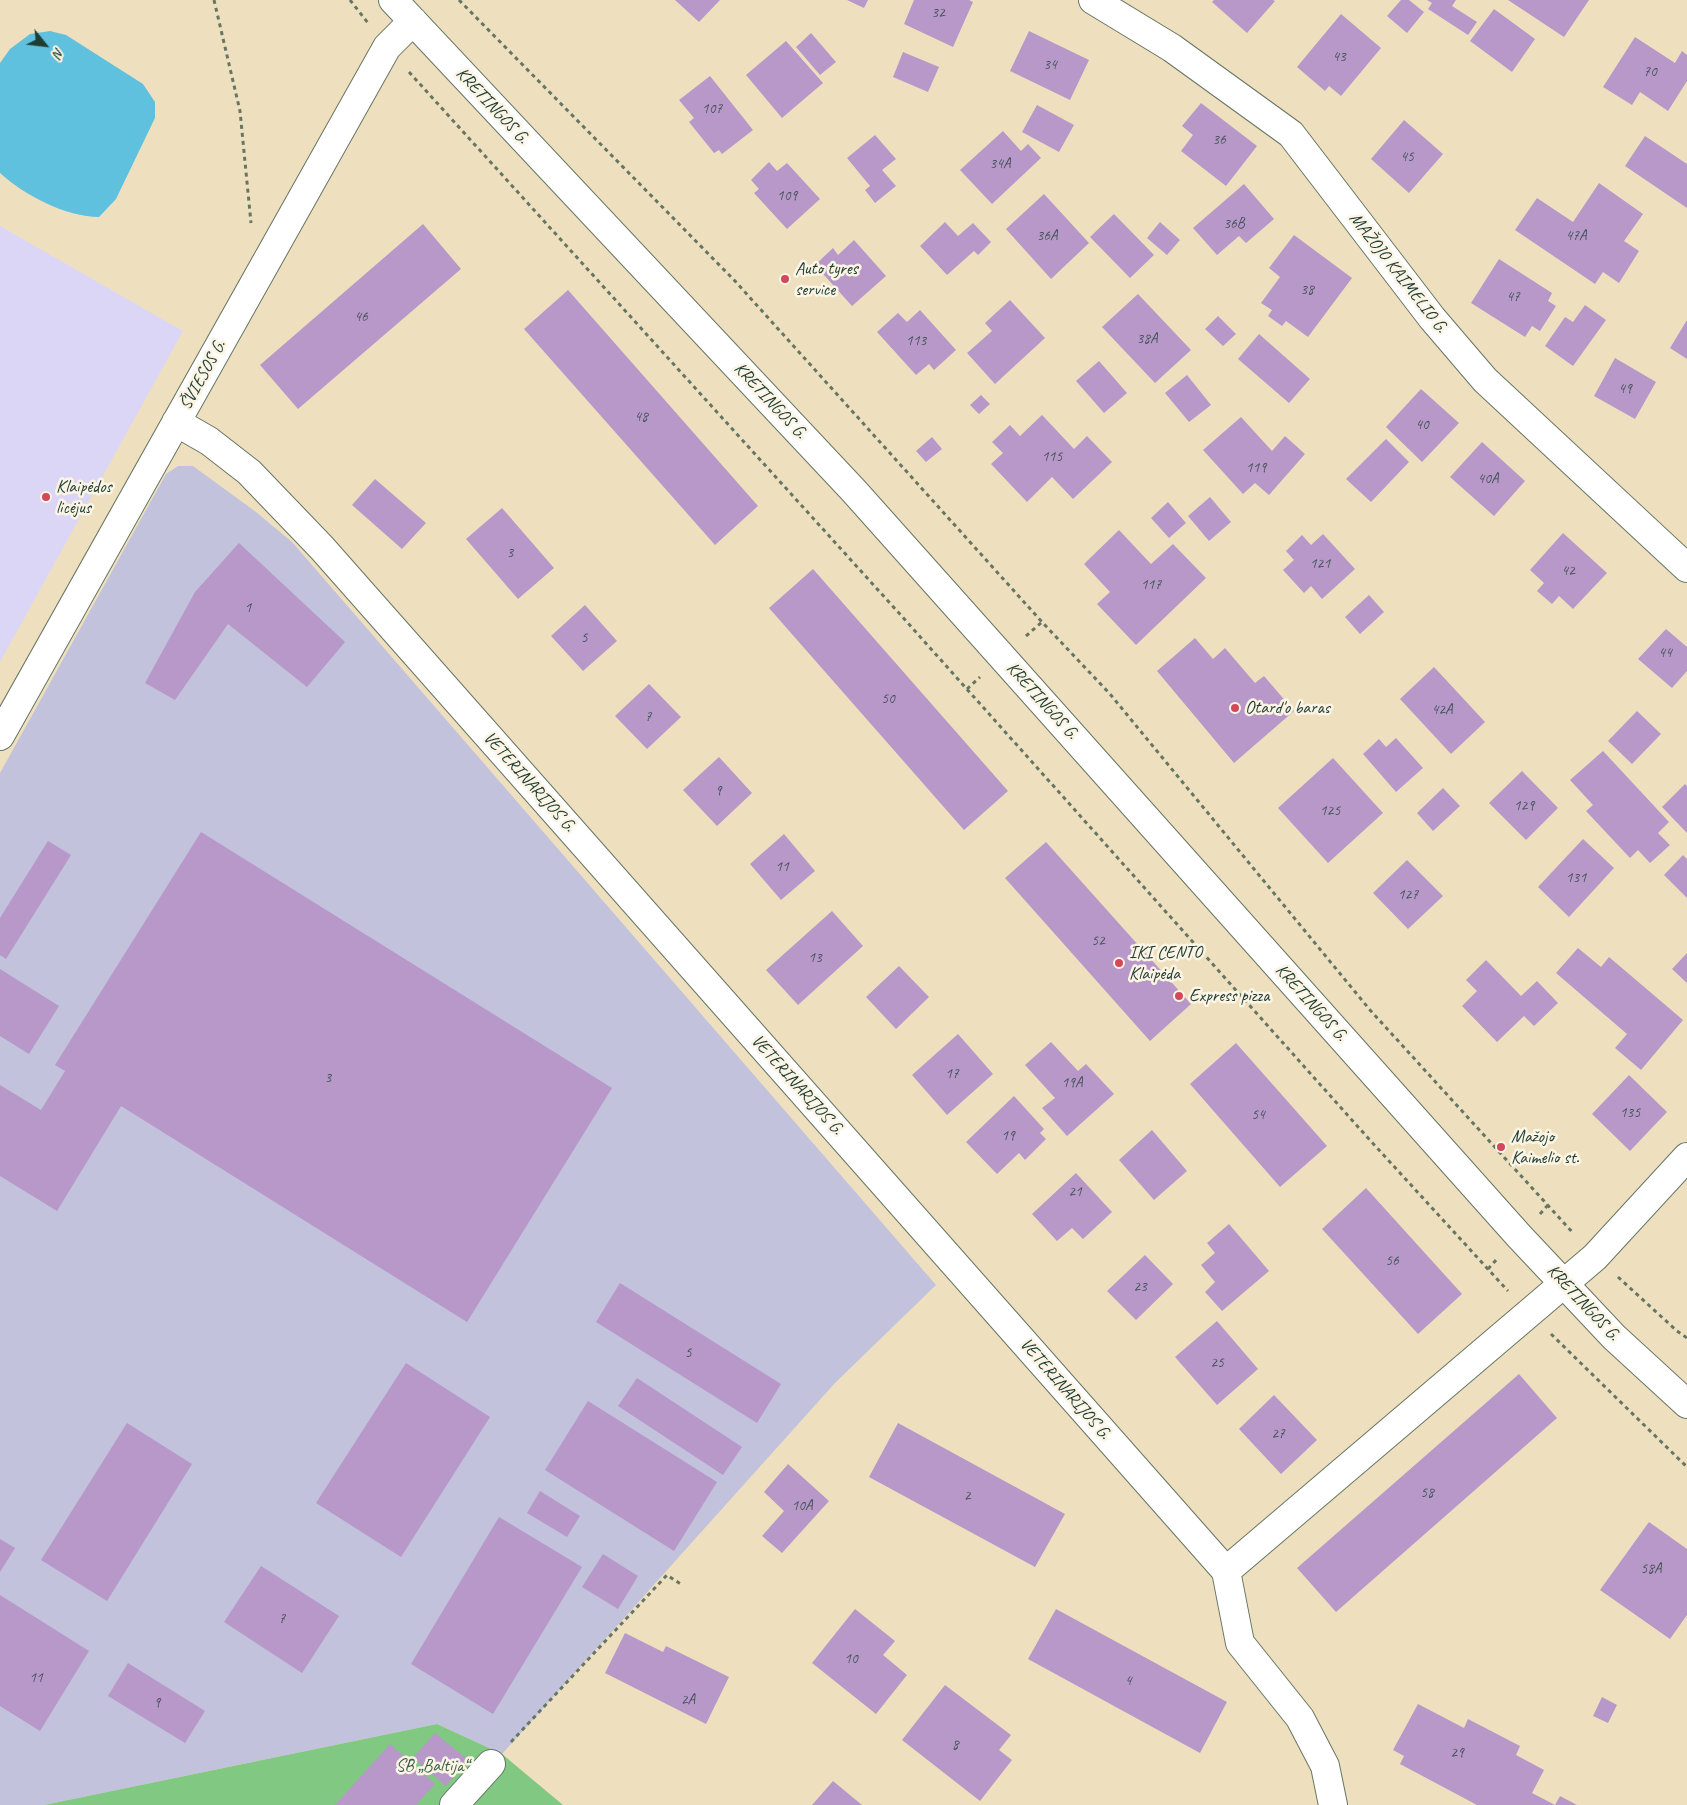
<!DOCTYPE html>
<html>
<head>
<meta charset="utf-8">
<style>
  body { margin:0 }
  #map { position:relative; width:1687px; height:1805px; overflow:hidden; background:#eee0be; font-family:Caveat,sans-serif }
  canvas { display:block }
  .north { position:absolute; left:20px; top:20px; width:50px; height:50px; -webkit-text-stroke:4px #fcf5e5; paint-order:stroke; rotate:119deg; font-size:14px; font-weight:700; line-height:20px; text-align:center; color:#1f3d34 }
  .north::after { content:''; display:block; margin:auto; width:18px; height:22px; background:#1f3d34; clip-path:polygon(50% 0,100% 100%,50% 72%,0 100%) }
</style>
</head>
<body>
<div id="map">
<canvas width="1687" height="1805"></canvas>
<div class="north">N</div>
</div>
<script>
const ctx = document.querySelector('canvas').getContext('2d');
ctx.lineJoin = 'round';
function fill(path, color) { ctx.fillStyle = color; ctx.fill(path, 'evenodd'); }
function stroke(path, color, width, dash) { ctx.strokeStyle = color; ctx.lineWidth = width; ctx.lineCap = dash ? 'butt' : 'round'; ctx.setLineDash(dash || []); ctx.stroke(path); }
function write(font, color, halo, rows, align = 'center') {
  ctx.font = font + ' Caveat,sans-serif'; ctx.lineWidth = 5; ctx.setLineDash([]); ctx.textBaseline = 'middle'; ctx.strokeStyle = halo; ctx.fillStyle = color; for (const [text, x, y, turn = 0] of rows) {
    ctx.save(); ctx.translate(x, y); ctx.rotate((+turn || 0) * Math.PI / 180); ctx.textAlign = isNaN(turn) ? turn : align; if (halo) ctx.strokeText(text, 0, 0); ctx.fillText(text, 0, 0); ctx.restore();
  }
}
fill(new Path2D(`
  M0 226 183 331 0 662Z`), '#dcd6f6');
fill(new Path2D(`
  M178 466H193L256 512 292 542 936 1285 835 1383 502 1754 437 1724 44 1805H0V773L166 474Z`), '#c2c2dc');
fill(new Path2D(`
  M437 1724 502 1754 563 1805H44Z`), '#81c883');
fill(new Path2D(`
  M50 31 66 35 143 84 155 102V118L116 199 99 217C66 217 24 195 0 173V63L10 49 30 34Z`), '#5fc1dd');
fill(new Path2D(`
  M675 0H720L699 22Z
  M847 0H868L864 8Z
  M914 0H969L973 2 953 47 904 24Z
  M1214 0H1273L1275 1 1247 33 1212 2Z
  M1401 0H1409L1424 12 1407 33 1387 16Z
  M1427 0H1456L1452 6 1477 22 1468 35 1428 9 1432 3Z
  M1508 0H1589L1564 37Z
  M1494 9 1535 39 1512 72 1470 41Z
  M1341 14 1381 48 1341 96 1329 86 1325 91 1297 67Z
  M1029 31 1089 60 1070 100 1010 71Z
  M811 33 836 62 820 75 796 47Z
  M1635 37 1675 63 1682 51 1687 55V81L1668 111 1640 92 1632 105 1603 87Z
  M786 41 823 83 782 118 746 75Z
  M903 52 939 67 928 92 893 77Z
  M710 76 753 130 722 154 719 150 714 153 689 122 694 118 679 100Z
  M1201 103 1257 146 1226 186 1181 151 1193 135 1182 126Z
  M1037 105 1074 125 1059 152 1022 132Z
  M1404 120 1443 154 1409 193 1371 159Z
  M1003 131 1021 151 1028 144 1041 158 992 204 960 170Z
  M875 135 896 159 882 170 896 186 875 203 865 190 870 186 847 158Z
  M1645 136 1687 164V208L1625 166Z
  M769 162 777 171 787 163 820 199 787 229 754 193 759 189 751 180Z
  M1599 183 1643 214 1624 241 1639 251 1619 283 1603 272 1595 284 1515 230 1537 198 1573 222Z
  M1244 184 1274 219 1246 243 1239 236 1217 255 1193 228Z
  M1044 194 1089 243 1051 279 1006 229Z
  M1114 214 1154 255 1130 278 1090 237Z
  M945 222 958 236 973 223 991 242 978 255 974 251 947 275 920 246Z
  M1160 222 1180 240 1167 255 1147 238Z
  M423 224 461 269 298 409 260 365Z
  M1294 235 1352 278 1308 337 1286 321 1282 326 1268 316 1272 310 1261 303 1280 277 1269 268Z
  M854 240 886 276 852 306 815 265 833 248 838 255Z
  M1499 259 1552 293 1548 301 1556 306 1540 331 1532 326 1525 337 1471 303Z
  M568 290 758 506 715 545 524 329Z
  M1138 294 1191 350 1155 383 1102 327Z
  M1010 300 1045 338 995 384 967 353 992 331 985 323Z
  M1585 305 1606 320 1573 366 1545 346 1565 317 1573 322Z
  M920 310 956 350 934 370 929 364 916 375 877 332 898 313 907 322Z
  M1218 316 1236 334 1223 346 1205 329Z
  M1687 320V359L1670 348Z
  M1259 334 1310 379 1289 403 1238 359Z
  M1615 358 1656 382 1635 419 1594 396Z
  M1099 361 1127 393 1104 413 1076 381Z
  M1187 375 1211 405 1189 422 1165 393Z
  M1421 389 1459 423 1422 462 1386 427Z
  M981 395 990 404 979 414 970 405Z
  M1042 415 1074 449 1087 436 1112 462 1073 499 1052 477 1027 502 991 464 1003 453 992 442 1010 425 1020 436Z
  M1241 417 1272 451 1285 436 1305 454 1269 495 1255 483 1243 494 1203 450Z
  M932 437 942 449 926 462 916 451Z
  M1386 439 1409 462 1371 502 1346 479Z
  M1482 442 1525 481 1494 516 1450 477Z
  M375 479 426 523 402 549 352 505Z
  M1210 497 1231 522 1209 541 1188 516Z
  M1168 502 1186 523 1169 538 1151 518Z
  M502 508 554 568 518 599 466 539Z
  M1119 530 1151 564 1173 544 1206 578 1136 645 1097 604 1110 592 1084 564Z
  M1563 533 1607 573 1573 609 1559 596 1552 604 1537 591 1544 583 1530 570Z
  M1323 534 1355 569 1322 599 1311 586 1304 593 1283 570 1294 560 1286 551 1302 535 1311 545Z
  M239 543 345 642 307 687 228 624 175 700 145 683 195 592Z
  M813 569 1008 791 964 830 769 608Z
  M1369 595 1384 612 1360 634 1345 617Z
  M585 605 617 641 583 671 551 636Z
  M1666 629 1687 647V671L1672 688 1638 659Z
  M1195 638 1213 659 1225 648 1255 683 1264 676 1294 711 1234 763 1157 671Z
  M1434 667 1485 722 1451 754 1400 699Z
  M649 684 681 717 647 749 615 716Z
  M1637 711 1661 734 1632 764 1608 741Z
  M1396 738 1423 768 1396 792 1363 754 1379 739 1386 747Z
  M1603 751 1669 822 1658 833 1670 845 1650 863 1638 850 1630 858 1586 811 1593 805 1570 780Z
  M719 757 752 793 717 826 683 790Z
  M1333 758 1383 813 1328 863 1278 808Z
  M1522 771 1558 808 1526 840 1489 803Z
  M1685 784 1687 786V833L1662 807Z
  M1443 788 1460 806 1433 831 1417 813Z
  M201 832 612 1088 467 1322 121 1106 57 1211 0 1176V1085L41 1110 65 1071 55 1065Z
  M784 834 815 871 781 900 750 864Z
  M1583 839 1614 868 1569 917 1538 887Z
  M48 841 71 855 6 959 0 955V918Z
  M1046 842 1191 1004 1150 1041 1005 878Z
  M1683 855 1687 859V898L1664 875Z
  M1407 860 1443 896 1408 929 1373 893Z
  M832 911 863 946 798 1005 766 970Z
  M1578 948 1601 967 1609 957 1683 1020 1641 1070 1615 1048 1627 1034 1556 973Z
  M1687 953V983L1672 969Z
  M1486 960 1521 996 1537 981 1558 1003 1534 1026 1524 1016 1497 1042 1462 1006 1477 991 1466 980Z
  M899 966 929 997 896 1029 866 997Z
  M0 969 59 1006 29 1054 0 1036Z
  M958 1034 993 1074 947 1115 912 1075Z
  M1051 1042 1078 1071 1086 1064 1114 1094 1067 1136 1042 1108 1055 1098 1025 1065Z
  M1236 1043 1327 1146 1280 1187 1190 1084Z
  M1629 1075 1667 1112 1630 1151 1592 1114Z
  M1014 1096 1044 1129 1040 1133 1046 1139 1025 1160 1019 1153 997 1174 966 1142Z
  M1152 1130 1187 1171 1154 1200 1119 1160Z
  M1076 1173 1112 1212 1083 1239 1072 1228 1057 1241 1032 1214Z
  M1366 1188 1462 1294 1418 1334 1322 1229Z
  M1229 1224 1269 1271 1222 1311 1205 1292 1215 1282 1201 1265 1215 1253 1207 1243Z
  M1145 1255 1173 1284 1136 1320 1107 1291Z
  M620 1283 781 1384 757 1423 596 1322Z
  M1217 1321 1258 1369 1217 1405 1175 1357Z
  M406 1363 490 1417 401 1557 316 1503Z
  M1519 1374 1557 1418 1336 1612 1297 1568Z
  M637 1378 742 1447 723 1475 618 1406Z
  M1274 1395 1317 1440 1281 1474 1239 1429Z
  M588 1401 717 1482 674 1551 545 1470Z
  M127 1423 192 1464 107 1601 41 1560Z
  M898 1423 1065 1514 1035 1567 869 1477Z
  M788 1464 829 1501 782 1553 762 1536 784 1511 764 1492Z
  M540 1491 580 1516 567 1537 527 1513Z
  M499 1517 582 1567 493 1714 411 1664Z
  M1649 1522 1687 1549V1615L1670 1639 1600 1590Z
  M0 1539 15 1548 0 1572Z
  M603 1554 638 1576 618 1609 582 1587Z
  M261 1566 339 1616 302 1673 224 1622Z
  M0 1595 89 1651 40 1731 0 1706Z
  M855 1609 895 1641 883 1655 907 1675 876 1714 812 1663Z
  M1056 1609 1227 1702 1200 1753 1028 1659Z
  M625 1633 663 1652 666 1646 729 1677 706 1724 605 1673Z
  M128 1663 205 1711 185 1743 108 1696Z
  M945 1685 1011 1735 999 1750 1012 1760 980 1801 902 1740Z
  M1602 1697 1617 1705 1608 1723 1593 1716Z
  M1418 1704 1464 1728 1468 1719 1520 1746 1516 1755 1544 1770 1532 1793 1555 1805 1560 1796 1577 1805H1477L1400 1764 1404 1756 1393 1750Z
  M435 1733 468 1760 446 1786 413 1758Z
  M390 1744 435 1784 416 1805H335Z
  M833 1781 862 1805H812Z`), '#b798c9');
const minor = new Path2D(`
  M393 0 854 491 1519 1236 1614 1337 1687 1404
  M1093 0 1172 48 1291 134 1432 318 1485 380 1687 568
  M176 422 209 441 249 472 322 548 1226 1571 1240 1643 1300 1718 1325 1766 1333 1805
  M0 736 387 47 413 21
  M1226 1571 1595 1257 1687 1157
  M454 1805 491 1764`);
stroke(minor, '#677664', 30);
stroke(new Path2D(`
  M214 0 240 111 251 223
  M350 0 368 23
  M459 0 735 281 1042 622 1110 694 1370 1010 1574 1234
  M409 72 898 612 1368 1138 1508 1291
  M1026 636 1042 622
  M967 689 980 677
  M1540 1214 1548 1205
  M1488 1269 1498 1258
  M1618 1277 1677 1331 1687 1338
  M1551 1334 1687 1467
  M511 1742 667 1575 682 1585`), '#677664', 3, [4, 4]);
stroke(minor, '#fff', 28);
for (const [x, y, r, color] of [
  [785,279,5,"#d1495b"],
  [46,497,5,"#d1495b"],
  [1235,708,5,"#d1495b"],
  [1119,963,5,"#d1495b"],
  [1179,996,5,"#d1495b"],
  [1501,1147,5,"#d1495b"]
]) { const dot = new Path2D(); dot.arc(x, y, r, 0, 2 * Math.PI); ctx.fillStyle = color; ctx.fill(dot); stroke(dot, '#fcf5e5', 2); }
write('15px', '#455459', null, [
  ["32",938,13],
  ["43",1339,57],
  ["34",1050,65],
  ["70",1650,72],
  ["107",712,109],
  ["36",1219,140],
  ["45",1407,157],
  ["34A",1000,164],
  ["109",787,196],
  ["36B",1234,224],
  ["36A",1047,236],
  ["47A",1576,236],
  ["38",1307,290],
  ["47",1513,297],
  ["46",361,317],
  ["38A",1147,339],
  ["113",916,341],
  ["49",1625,389],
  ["48",641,417],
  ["40",1422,425],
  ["115",1052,457],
  ["119",1256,468],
  ["40A",1488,479],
  ["3",510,553],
  ["121",1320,564],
  ["42",1568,571],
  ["117",1151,585],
  ["1",248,608],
  ["5",584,638],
  ["44",1665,653],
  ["50",888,699],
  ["42A",1442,710],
  ["7",648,717],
  ["9",718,791],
  ["129",1524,806],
  ["125",1330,811],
  ["11",782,867],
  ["131",1576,878],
  ["127",1408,895],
  ["52",1098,941],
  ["13",815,958],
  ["17",952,1074],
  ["3",328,1078],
  ["19A",1072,1083],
  ["135",1630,1113],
  ["54",1258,1115],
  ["19",1008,1136],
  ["21",1075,1192],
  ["56",1392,1261],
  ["23",1140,1287],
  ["5",688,1353],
  ["25",1217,1363],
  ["27",1278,1434],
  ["58",1427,1493],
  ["2",967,1496],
  ["10A",802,1506],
  ["58A",1651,1569],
  ["7",282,1619],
  ["10",851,1659],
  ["11",36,1678],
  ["4",1128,1681],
  ["2A",688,1700],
  ["9",157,1703],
  ["8",955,1745],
  ["29",1457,1753]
]);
write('18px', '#1f3d34', '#fcf5e5', [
  ["KRETINGOS G.",492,106,47],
  ["MAŽOJO KAIMELIO G.",1398,273,52],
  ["ŠVIESOS G.",203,375,-61],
  ["KRETINGOS G.",770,401,47],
  ["KRETINGOS G.",1042,701,48],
  ["VETERINARIJOS G.",529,782,48],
  ["KRETINGOS G.",1311,1003,48],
  ["VETERINARIJOS G.",797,1085,48],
  ["KRETINGOS G.",1583,1303,47],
  ["VETERINARIJOS G.",1065,1389,49]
]);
write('18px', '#1f3d34', '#fcf5e5', [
  ["Auto tyres",795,269],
  ["service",795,290],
  ["Klaipėdos",56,487],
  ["licėjus",56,508],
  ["Otard'o baras",1245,708],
  ["IKI CENTO",1129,953],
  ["Klaipėda",1129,974],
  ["Express pizza",1189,996],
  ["Mažojo",1511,1137],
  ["Kaimelio st.",1511,1158]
], 'left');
write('18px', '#386048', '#fcf5e5', [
  ["SB „Baltija“",432,1766]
]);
</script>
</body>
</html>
